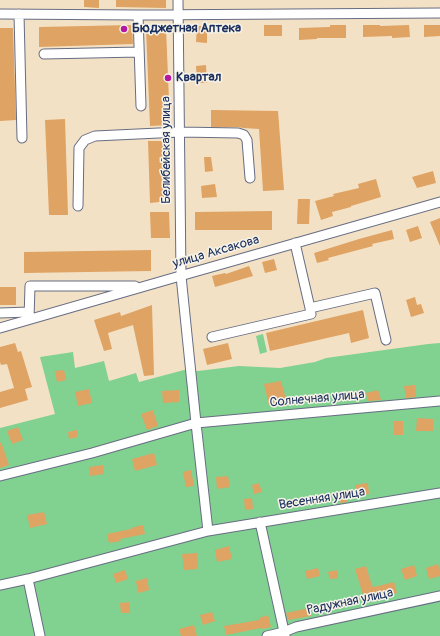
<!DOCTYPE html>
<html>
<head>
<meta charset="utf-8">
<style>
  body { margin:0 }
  canvas { display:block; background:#f3e1c6 }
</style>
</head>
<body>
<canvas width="440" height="636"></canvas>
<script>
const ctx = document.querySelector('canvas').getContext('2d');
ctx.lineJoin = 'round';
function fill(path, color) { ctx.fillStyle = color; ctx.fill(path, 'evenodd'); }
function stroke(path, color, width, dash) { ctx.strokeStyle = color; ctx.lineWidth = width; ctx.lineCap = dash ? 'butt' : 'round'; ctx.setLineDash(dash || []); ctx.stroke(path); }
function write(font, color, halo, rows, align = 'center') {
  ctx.font = font + ' Pangolin,sans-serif'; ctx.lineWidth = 3; ctx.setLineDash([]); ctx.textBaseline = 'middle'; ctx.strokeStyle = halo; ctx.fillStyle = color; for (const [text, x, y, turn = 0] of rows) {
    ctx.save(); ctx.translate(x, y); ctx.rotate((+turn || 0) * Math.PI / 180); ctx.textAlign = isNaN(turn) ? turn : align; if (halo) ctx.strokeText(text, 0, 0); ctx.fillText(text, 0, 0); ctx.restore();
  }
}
fill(new Path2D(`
  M263 334 267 352 260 354 256 336Z
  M440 343V636H0V428L55 414 40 357 73 352 75 368 104 361 109 381 136 373 139 382 184 370 198 371 239 366 280 368 315 362 326 358 428 344Z`), '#81d191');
fill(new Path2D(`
  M84 0H99V8L84 7Z
  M116 0H166V8L116 7Z
  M132 25 133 44 39 47V27Z
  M264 25H282V36H264Z
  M330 25H346V38H317V39L299 40V28L330 27Z
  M363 25H380V26L409 25 410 37 392 38V36L363 37Z
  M424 25H440V36L424 37Z
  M197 26H207V43L196 42Z
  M0 28H13L16 120 0 121Z
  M166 28 170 125 150 126 146 29Z
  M206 65 207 83H197L196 66Z
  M211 110 278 111 284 190 263 191 259 129 243 128 238 127H211Z
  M65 119 68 215H49L45 120Z
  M148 141H168L169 201 150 203Z
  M204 157H211L213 171 205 172Z
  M433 171 436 183 417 188 412 177Z
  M376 179 381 197 351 206V207L332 212 333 216 321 220 315 201 334 196 333 194 359 188 358 184Z
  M215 184 217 197 202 198 201 186Z
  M298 199H310L309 224H297Z
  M272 211V230H195V212Z
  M150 212H169L170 238H151Z
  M440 218V246L430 222Z
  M418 226 422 238 410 242 406 230Z
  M392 230 394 239 372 244 373 246 328 258 329 260 317 263 314 253 359 239Z
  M151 250V271L24 273V252Z
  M274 259 277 270 265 273 262 262Z
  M249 266 253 276 215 287 212 276 225 273 226 274Z
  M0 287H16V305H0Z
  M415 297 417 305 421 304 424 313 411 317 406 300Z
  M152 305 154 375 144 376 133 325 108 333 112 349 104 351 94 320 120 312 121 316Z
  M363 310 369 338 351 343 349 333 270 351 266 333Z
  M15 343 18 352 21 351 32 387 25 389 28 400 0 408V392L14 388 7 364 1 365 0 362V347Z
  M228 343 232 359 207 365 203 349Z
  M64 370 66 380 57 382 55 371Z
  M281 381 287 402 269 406 264 384Z
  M415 385 416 397 406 398 404 386Z
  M89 389 92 403 78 406 75 392Z
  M179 390V402L163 403 162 391Z
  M378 390 381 400 368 401 366 393Z
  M153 410 158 426 147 430 141 414Z
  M417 418 433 419V431H416Z
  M394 421H403V435H394Z
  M18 427 23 440 12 444 7 431Z
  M77 430 78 437 69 439 68 432Z
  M1 442 9 465 0 468V443Z
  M154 453 157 465 135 471 132 459Z
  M103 465 104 474 90 476 89 467Z
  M191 470 194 486 186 487 183 472Z
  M228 476 230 487 217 489 216 477Z
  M259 483 262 492 254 494 252 485Z
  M368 483 369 494 357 496 355 485Z
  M346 493 347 502 340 503 339 494Z
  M252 498 253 509 245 510 244 499Z
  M44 512 47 524 30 528 27 515Z
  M143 525 145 534 120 539 121 541 109 543 107 534 131 529V528Z
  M229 546 232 559 217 562 215 550Z
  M197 553 198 569 184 570 182 554Z
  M438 564 440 571V576L429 579 426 568Z
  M414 565 417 576 405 580 401 569Z
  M366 566 372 586H374V587L394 582 397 593 385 596V595L365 601 355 569Z
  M318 568 320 576 307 579 305 571Z
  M125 570 128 579 116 583 113 574Z
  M337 570 338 578 330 579 328 572Z
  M147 578 149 590 138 593 136 581Z
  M129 602 130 613H121L120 603Z
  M309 608 311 616 288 620 286 613Z
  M212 612 215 621 203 625 200 615Z
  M268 615 271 627 262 629 261 628 226 635 224 626 259 620V618Z
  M194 625 197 636H181L179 629Z`), '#dfa363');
const minor = new Path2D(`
  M178 0 181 276 196 423 208 531
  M0 14 138 15 440 13
  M19 14 22 138
  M138 15 141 106
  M44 54 139 52
  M78 206 79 148 85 140 95 136 180 132 238 133 244 135 247 140 250 178
  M295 243 310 308 375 293 386 340
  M0 313 29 312
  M29 319 30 286H135
  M0 328 187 274 440 202
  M212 337 311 314 310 308
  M0 476 92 453 196 423 440 401
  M260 522 285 636
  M28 579 40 636
  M0 585 28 579 208 531 440 493
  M267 636 284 632 296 627 440 596`);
stroke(minor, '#676d82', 11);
stroke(minor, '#fff', 9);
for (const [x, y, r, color] of [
  [124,29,4,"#b5179e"],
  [168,78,4,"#b5179e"]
]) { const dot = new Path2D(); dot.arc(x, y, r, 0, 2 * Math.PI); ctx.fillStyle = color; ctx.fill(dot); stroke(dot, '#f7f3e8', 1.5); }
write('bold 13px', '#1b2f5e', '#f7f3e8', [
  ["Бюджетная Аптека",132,29],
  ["Квартал",176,78]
], 'left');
write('13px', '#1b2f5e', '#f7f3e8', [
  ["Белибейская улица",167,150,-90],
  ["улица Аксакова",216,252,-16],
  ["Солнечная улица",317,399,-5],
  ["Весенняя улица",322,499,-9],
  ["Радужная улица",350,602,-12]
]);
</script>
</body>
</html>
